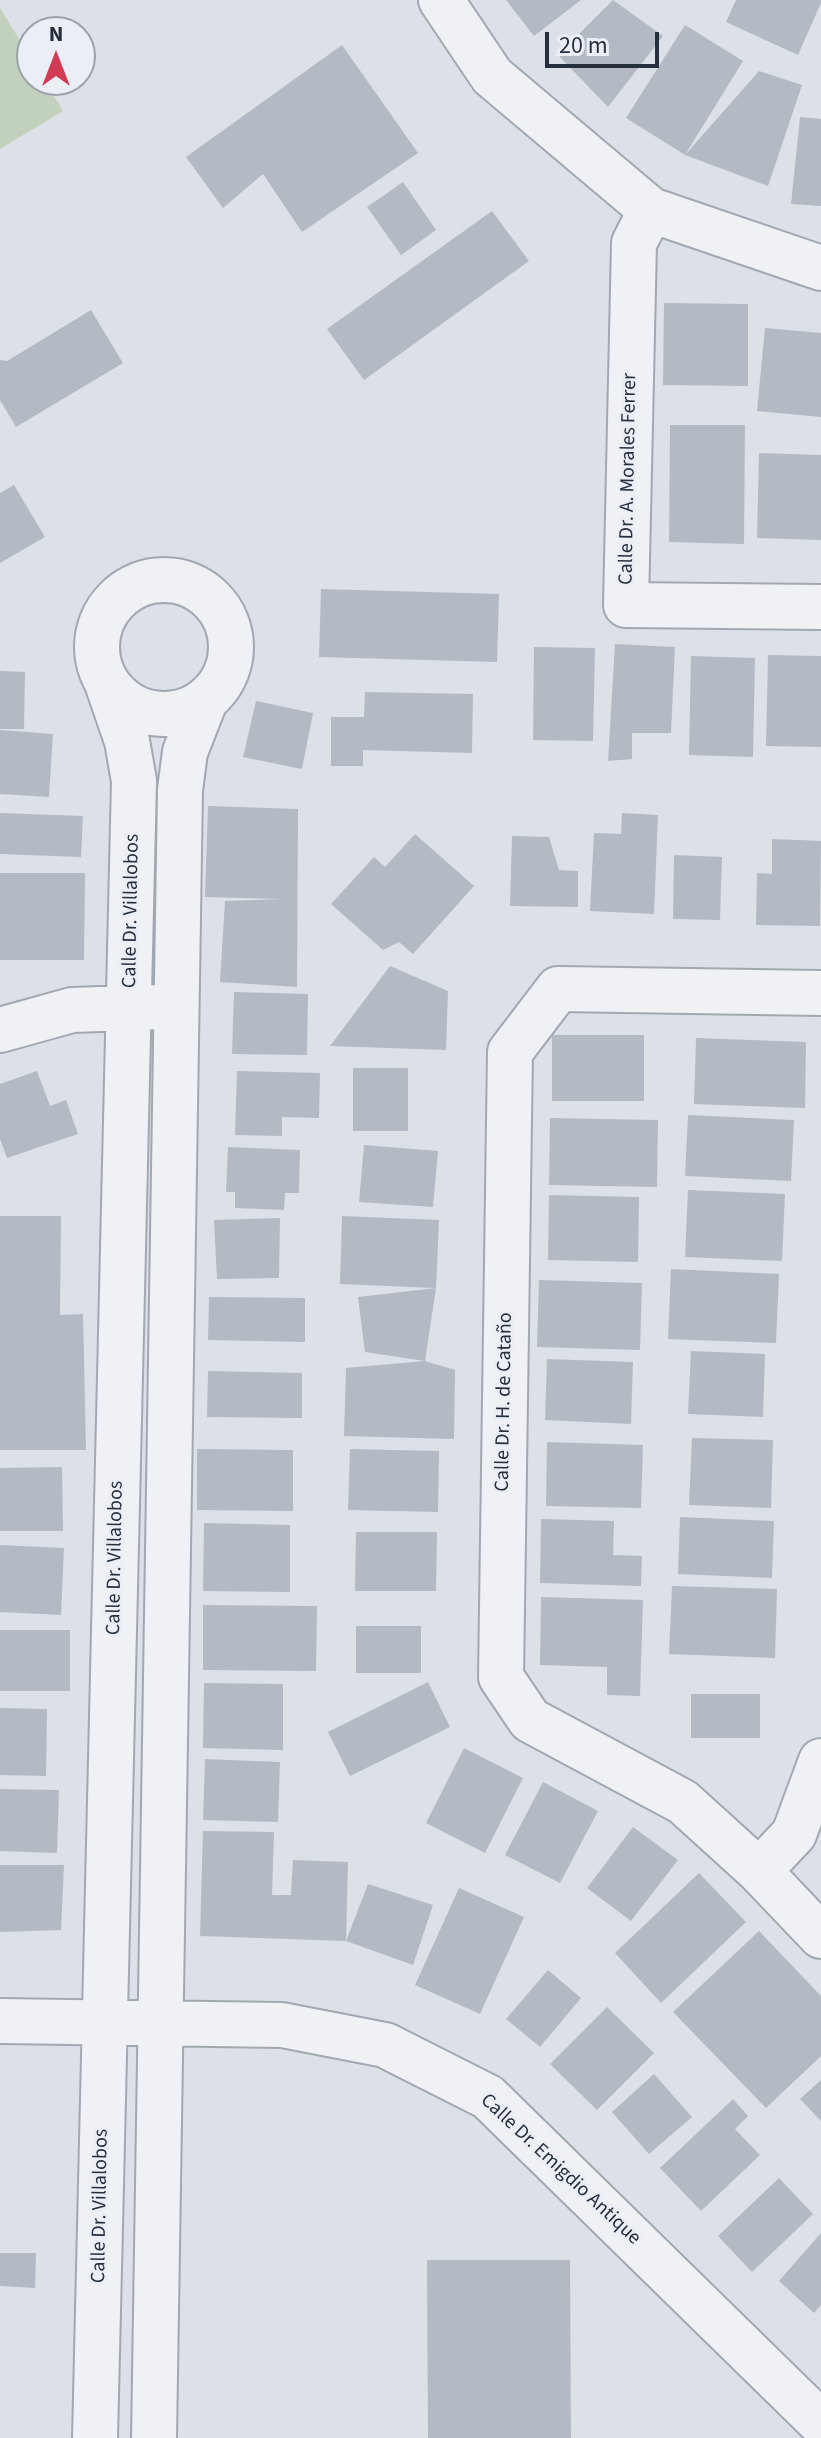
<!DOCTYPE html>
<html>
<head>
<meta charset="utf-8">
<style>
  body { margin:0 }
  #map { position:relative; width:821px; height:2438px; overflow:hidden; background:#dce1e7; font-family:"Source Sans 3",sans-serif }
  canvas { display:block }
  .north { position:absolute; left:16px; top:16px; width:80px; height:80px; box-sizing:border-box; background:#ebeff5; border:2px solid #9ca2ab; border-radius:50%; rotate:0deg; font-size:22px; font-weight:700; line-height:32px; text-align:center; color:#262f3d }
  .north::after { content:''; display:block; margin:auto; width:28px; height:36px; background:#d13c55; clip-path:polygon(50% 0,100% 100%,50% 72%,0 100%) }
  .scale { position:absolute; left:545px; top:32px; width:114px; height:36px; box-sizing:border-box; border:4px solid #262f3d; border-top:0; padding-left:10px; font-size:24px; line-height:28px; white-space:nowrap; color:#262f3d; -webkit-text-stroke:6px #ebeff5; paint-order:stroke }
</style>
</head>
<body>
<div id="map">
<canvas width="821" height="2438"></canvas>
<div class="north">N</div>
<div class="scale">20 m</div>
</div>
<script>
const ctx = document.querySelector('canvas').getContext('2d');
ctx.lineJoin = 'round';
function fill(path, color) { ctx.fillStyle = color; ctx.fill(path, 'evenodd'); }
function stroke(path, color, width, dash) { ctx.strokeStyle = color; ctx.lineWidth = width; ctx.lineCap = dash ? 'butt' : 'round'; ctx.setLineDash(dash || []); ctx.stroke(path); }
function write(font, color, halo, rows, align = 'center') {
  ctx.font = font + ' "Source Sans 3",sans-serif'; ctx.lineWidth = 6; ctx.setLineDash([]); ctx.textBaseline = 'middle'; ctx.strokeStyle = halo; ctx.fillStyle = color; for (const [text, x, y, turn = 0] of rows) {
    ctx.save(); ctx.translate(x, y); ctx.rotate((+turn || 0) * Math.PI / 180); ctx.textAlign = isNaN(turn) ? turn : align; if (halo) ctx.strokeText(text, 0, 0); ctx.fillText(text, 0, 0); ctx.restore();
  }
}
fill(new Path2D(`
  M0 8 32 60V80H44L63 111 0 149Z`), '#c2d1bd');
fill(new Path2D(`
  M506 0H581L534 36Z
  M613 0 663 36 608 107 558 55Z
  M736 0H821V3L798 55 726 22Z
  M685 25 743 61 685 155 759 71 802 85 768 186 685 155 626 118Z
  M342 45 418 153 302 232 263 174 223 208 186 157Z
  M800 117 821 119V206L791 204Z
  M403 182 436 230 401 255 367 207Z
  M492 211 529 261 364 380 327 329Z
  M664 303 748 304V386L663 385Z
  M91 310 123 363 16 427 0 400V360L7 361Z
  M765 328 821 333V417L757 411Z
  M670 425H745L744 544 669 542Z
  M759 453 821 455V540L757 538Z
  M14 485 45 537 0 563V493Z
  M321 589 499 594 497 662 319 657Z
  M615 644 675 647 671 733H632V759L608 761Z
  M534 647 595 648 593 741 533 740Z
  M768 655 821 656V747L766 746Z
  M691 656 755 658 753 757 689 755Z
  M0 671 25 672 24 729H0Z
  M365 692 473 694 472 753 363 750V766H331V717H364Z
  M256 701 313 713 302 769 243 757Z
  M0 730 53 734 49 797 0 794Z
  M208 806 298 809 297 987 220 982 225 901 282 899 205 897Z
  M0 813 83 816 81 857 0 854Z
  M622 813 658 815 654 914 590 911 594 833 621 834Z
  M415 834 474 886 413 954 399 942 383 950 331 904 374 857 385 867Z
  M512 836 549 837 559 870 578 871V907L510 906Z
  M772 839 821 841 820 926 756 925 757 873 772 874Z
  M674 855 722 857 720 920 673 919Z
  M0 873H85L84 960H0Z
  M390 966 448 991 446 1050 330 1046Z
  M234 992 308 994 307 1055 232 1054Z
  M552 1035H644V1101H552Z
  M696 1038 806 1042 805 1108 694 1104Z
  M353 1068H408V1131H353Z
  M37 1071 50 1106 66 1100 78 1134 7 1158 0 1139V1084Z
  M237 1071 320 1073 319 1118 282 1117V1136L235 1135Z
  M688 1115 794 1120 791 1181 685 1176Z
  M550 1118 658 1120 657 1187 549 1185Z
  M364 1145 438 1151 433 1207 359 1202Z
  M228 1147 300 1150 299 1193H285L284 1210 235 1208V1192H226Z
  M688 1190 785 1194 782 1261 685 1257Z
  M549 1195 639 1197 638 1262 548 1260Z
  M0 1216H61L60 1315 83 1314 86 1450H0Z
  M342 1216 439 1220 436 1288 425 1361 455 1370 454 1439 344 1436 346 1368 425 1361 365 1352 358 1297 436 1288 340 1284Z
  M280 1218 279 1278 217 1279 214 1220Z
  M671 1269 779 1274 776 1343 668 1339Z
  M539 1280 642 1283 640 1350 537 1347Z
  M209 1297 305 1298V1342L208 1340Z
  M691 1351 765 1354 763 1417 688 1414Z
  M547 1359 633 1362 631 1424 545 1420Z
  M208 1371 302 1373V1418L207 1417Z
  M692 1438 773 1440 771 1508 689 1505Z
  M547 1442 643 1445 641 1508 546 1506Z
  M197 1449 293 1450V1511L197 1510Z
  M350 1449 439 1451 438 1512 348 1510Z
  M62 1467 63 1531H0V1468Z
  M680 1517 774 1521 772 1578 678 1574Z
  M541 1519 614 1521 613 1555 642 1556 641 1586 540 1583Z
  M204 1523 290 1525V1592L203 1591Z
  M356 1532H437L436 1591H355Z
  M0 1545 64 1548 61 1615 0 1612Z
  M672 1586 777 1589 775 1658 669 1654Z
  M541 1597 643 1600 640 1696 607 1695V1667L540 1665Z
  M203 1605 317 1606 316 1671 203 1670Z
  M356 1626H421V1673H356Z
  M0 1630H70V1691H0Z
  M428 1682 450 1727 350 1776 328 1732Z
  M204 1683 283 1684V1750L203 1748Z
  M691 1694H760V1738H691Z
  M0 1708 47 1709 46 1776 0 1775Z
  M464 1748 523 1778 485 1853 426 1823Z
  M205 1759 280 1762 278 1822 203 1820Z
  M543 1782 598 1811 560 1883 505 1855Z
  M0 1789 59 1790 57 1853 0 1851Z
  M633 1827 678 1860 631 1921 587 1888Z
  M203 1831 274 1832 272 1895H291L293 1860 348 1862 346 1941 200 1936Z
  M0 1865H64L61 1930 0 1932Z
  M699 1873 746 1922 661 2003 615 1953Z
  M368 1884 433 1905 413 1965 346 1941Z
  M459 1888 524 1917 480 2014 415 1985Z
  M759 1931 821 1996V2056L766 2108 673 2012Z
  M548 1970 581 1998 540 2047 506 2019Z
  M607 2007 654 2053 597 2110 550 2064Z
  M654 2074 692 2117 649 2154 612 2112Z
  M821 2080V2121L800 2099Z
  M733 2099 748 2116 735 2129 760 2155 701 2211 660 2168Z
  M779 2178 813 2214 752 2272 718 2236Z
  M821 2233V2305L814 2313 779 2281Z
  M0 2253H36L35 2288 0 2286Z
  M427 2260H570L571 2438H428Z`), '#b3bac4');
const minor = new Path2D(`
  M441 0 492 76 651 210 821 268
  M651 210 634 243 626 605 821 607
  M97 647a67 67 0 1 1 134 0a67 67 0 1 1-134 0Z
  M821 993 558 989 510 1052 501 1677 530 1720 683 1802 759 1871 821 1936
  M0 1030 72 1010 159 1007
  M759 1871 794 1834 821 1761
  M0 2021 282 2025 385 2045 488 2097 821 2423
  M95 2438 134 781 127 741 107 683
  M154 2438 180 790 185 752 205 701`);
stroke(minor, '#a2a8b1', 48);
stroke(minor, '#eff1f5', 44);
write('20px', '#262f3d', '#ebeff5', [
  ["Calle Dr. A. Morales Ferrer",629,479,-89],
  ["Calle Dr. Villalobos",132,911,-89],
  ["Calle Dr. H. de Cataño",505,1402,-89],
  ["Calle Dr. Villalobos",116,1558,-89],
  ["Calle Dr. Emigdio Antique",560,2170,43],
  ["Calle Dr. Villalobos",101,2206,-89]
]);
</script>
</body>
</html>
